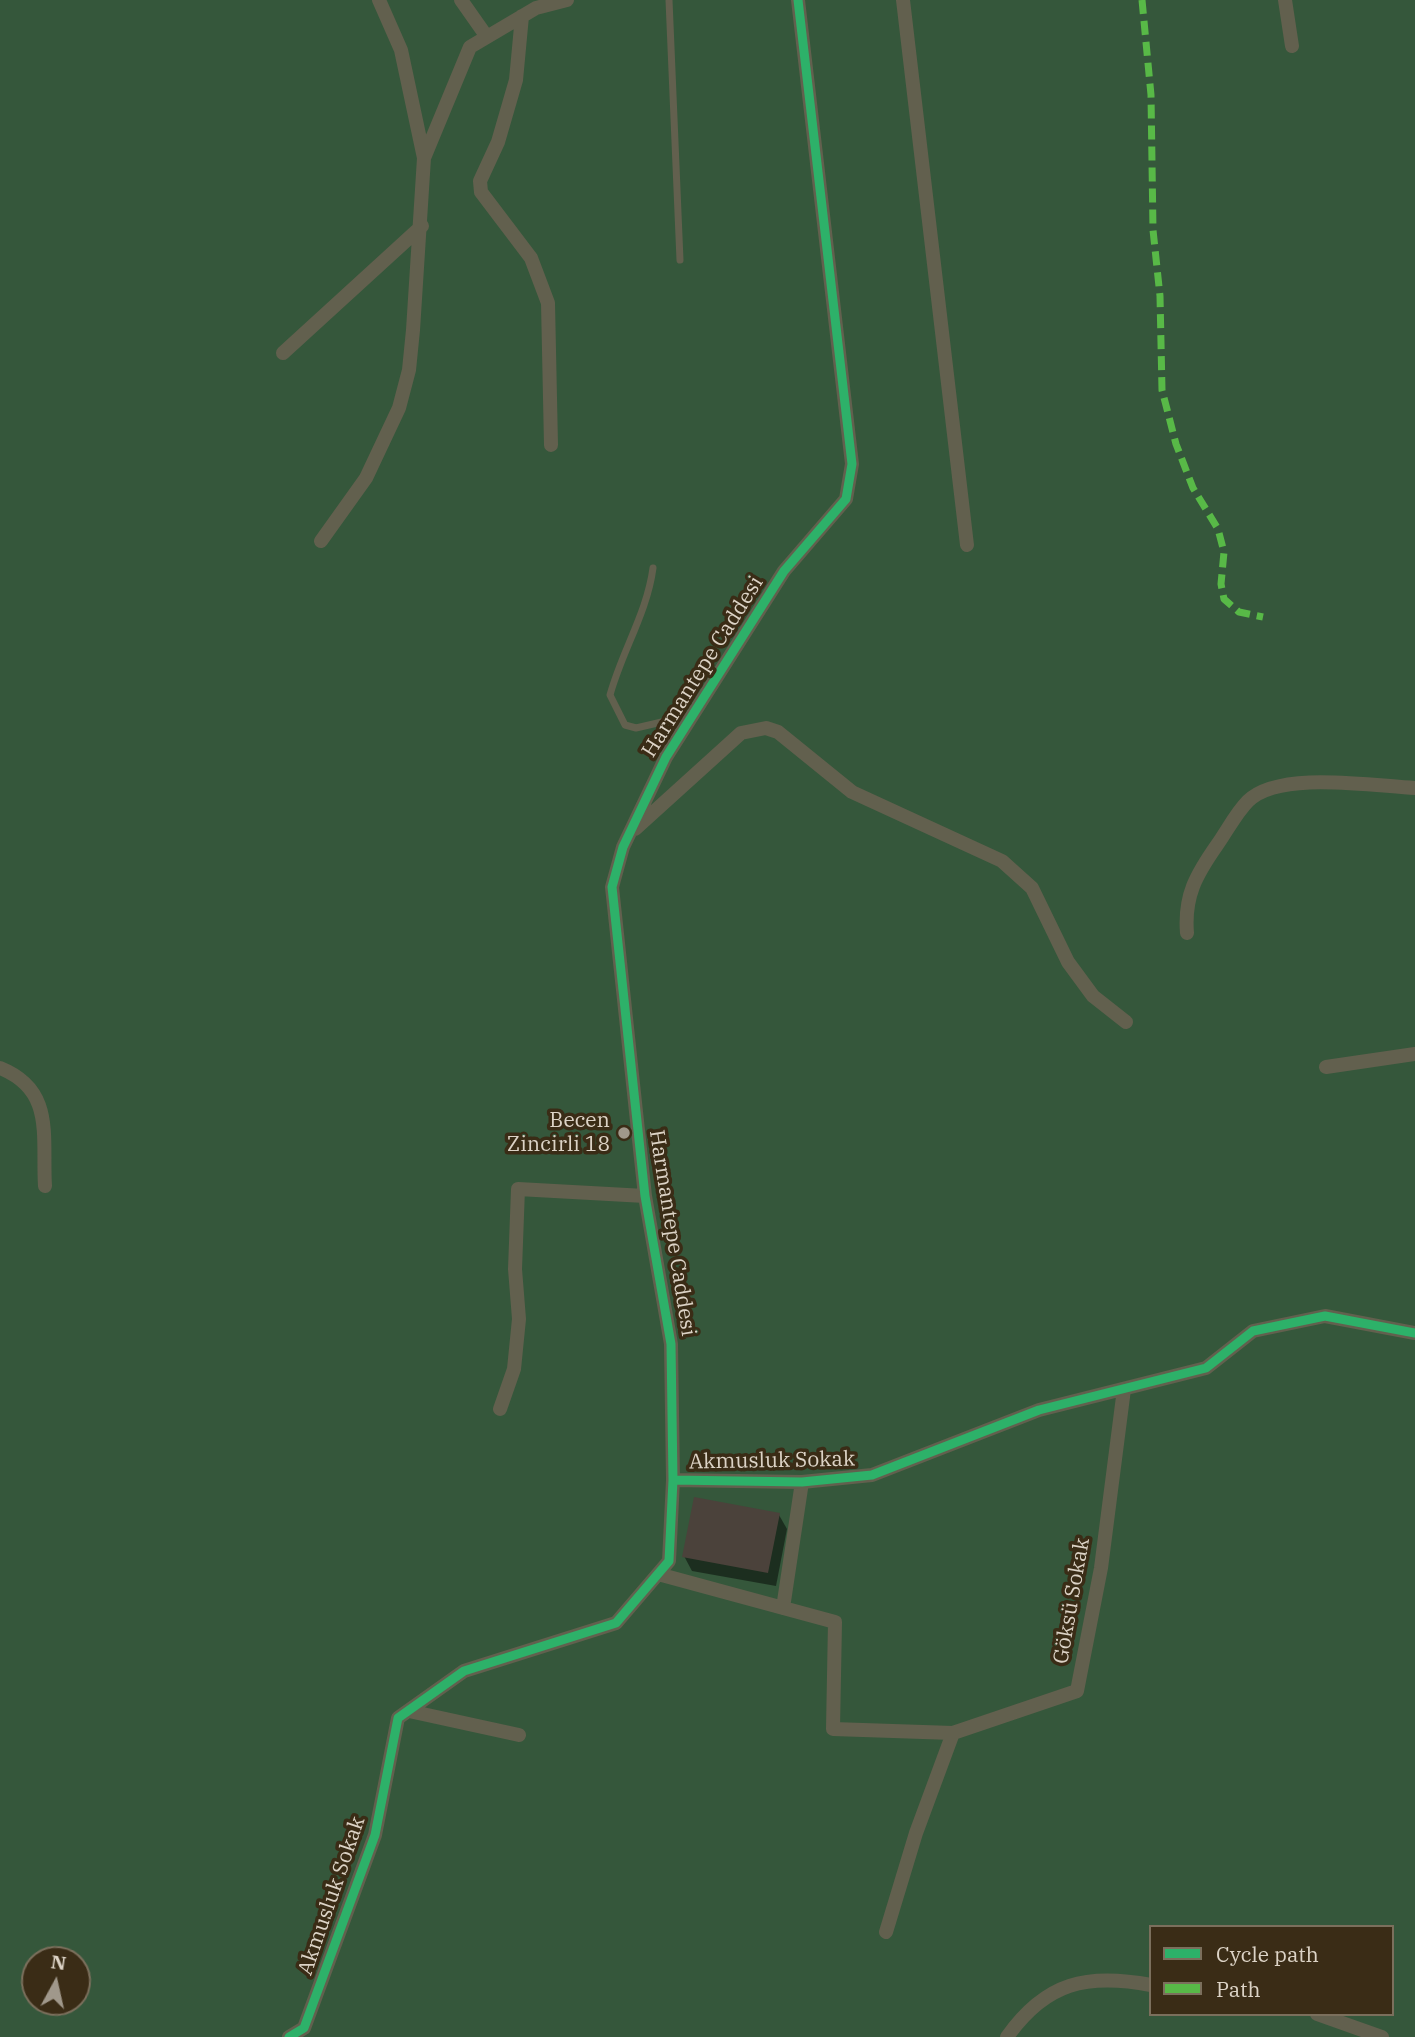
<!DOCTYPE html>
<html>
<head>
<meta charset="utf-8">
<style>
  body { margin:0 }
  #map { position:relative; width:1415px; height:2037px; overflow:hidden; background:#322a1e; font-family:"IBM Plex Serif",serif }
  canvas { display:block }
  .legend { position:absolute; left:1149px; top:1925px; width:245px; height:91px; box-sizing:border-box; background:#3a2c16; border:2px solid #7b6f5c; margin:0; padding:9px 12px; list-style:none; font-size:21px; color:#dcd3c6 }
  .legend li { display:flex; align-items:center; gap:14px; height:35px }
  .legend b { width:35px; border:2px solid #7b6f5c }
  .north { position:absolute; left:21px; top:1946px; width:70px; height:70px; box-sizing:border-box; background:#3a2c16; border:2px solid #7b6f5c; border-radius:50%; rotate:8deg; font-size:19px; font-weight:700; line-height:28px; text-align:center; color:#dcd3c6 }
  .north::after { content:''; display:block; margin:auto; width:24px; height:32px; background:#a0988b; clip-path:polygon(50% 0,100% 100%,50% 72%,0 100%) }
</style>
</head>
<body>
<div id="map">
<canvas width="1415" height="2037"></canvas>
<ul class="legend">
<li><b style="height:9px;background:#2db169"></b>Cycle path</li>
<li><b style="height:9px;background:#58b947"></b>Path</li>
</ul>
<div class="north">N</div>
</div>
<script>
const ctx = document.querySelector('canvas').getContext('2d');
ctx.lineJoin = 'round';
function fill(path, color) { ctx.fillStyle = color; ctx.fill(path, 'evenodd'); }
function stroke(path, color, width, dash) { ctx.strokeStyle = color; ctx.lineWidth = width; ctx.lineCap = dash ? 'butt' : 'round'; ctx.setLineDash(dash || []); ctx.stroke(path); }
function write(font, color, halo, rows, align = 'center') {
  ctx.font = font + ' "IBM Plex Serif",serif'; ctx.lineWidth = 7; ctx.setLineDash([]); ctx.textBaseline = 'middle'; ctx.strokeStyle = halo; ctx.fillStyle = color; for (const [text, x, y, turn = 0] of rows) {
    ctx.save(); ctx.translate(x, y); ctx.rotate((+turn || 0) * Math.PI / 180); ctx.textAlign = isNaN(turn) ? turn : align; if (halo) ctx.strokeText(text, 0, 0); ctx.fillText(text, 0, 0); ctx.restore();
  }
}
fill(new Path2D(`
  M0 0H1415V2037H0ZM1151 1927H1392V2014H1151ZM35 1960H77V2002H35Z`), '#35573b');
fill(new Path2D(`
  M779 1515 787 1529 776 1586 692 1571 684 1556Z`), '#0007');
fill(new Path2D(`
  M694 1497 780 1513 768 1573 682 1557Z`), '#4b423b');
stroke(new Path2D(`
  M669 0 680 260
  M653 568C647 613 622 651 610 695L625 725 636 728 692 715`), '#62604e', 7);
stroke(new Path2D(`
  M461 0 487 37
  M903 0 967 545
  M1285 0 1292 46
  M522 16 516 80 498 142 480 181 481 192 531 258 548 303 551 445
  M424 158 470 47 536 8 567 0
  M283 353 422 226
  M321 541 366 478 399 408 409 370 413 330 424 158 401 50 379 0
  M635 829 741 733 766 728 778 732 852 792 1002 861 1032 888 1068 962 1093 996 1126 1022
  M1187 933C1184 896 1196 875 1217 845 1227 831 1236 813 1248 801 1279 770 1373 786 1415 788
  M1326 1067 1415 1054
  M0 1068C55 1090 42 1136 45 1186
  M500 1409 514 1369 519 1319 515 1269 518 1189 645 1196
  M673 1480 671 1344 645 1196 612 887 623 847 666 757 784 571 846 499 852 464 798 0
  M658 1574 835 1622 833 1729 953 1733
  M783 1608 802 1482
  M409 1711 519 1735
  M886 1932 916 1833 953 1733 1077 1691 1101 1568 1124 1389
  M1317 2014 1382 2037
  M289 2037 304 2028 375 1835 398 1718 464 1671 616 1623 669 1561 673 1480 802 1482 872 1475 1039 1410 1206 1368 1253 1331 1325 1316 1415 1333
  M1007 2037C1046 1982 1087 1973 1151 1985`), '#62604e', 14);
stroke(new Path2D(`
  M1142 0 1151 95 1153 230 1160 296 1162 390 1176 444 1193 488 1218 529 1224 552 1221 584 1224 599 1239 612 1263 617`), '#58b947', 7, [14, 7]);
stroke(new Path2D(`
  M673 1480 671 1344 645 1196 612 887 623 847 666 757 784 571 846 499 852 464 798 0
  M289 2037 304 2028 375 1835 398 1718 464 1671 616 1623 669 1561 673 1480 802 1482 872 1475 1039 1410 1206 1368 1253 1331 1325 1316 1415 1333`), '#2db169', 9);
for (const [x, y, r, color] of [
  [624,1133,7,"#a0988b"]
]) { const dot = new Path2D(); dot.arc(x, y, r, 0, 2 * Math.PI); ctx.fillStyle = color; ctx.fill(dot); stroke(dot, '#3a2c16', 2.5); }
write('21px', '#dcd3c6', '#3a2c16', [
  ["Harmantepe Caddesi",703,667,-58],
  ["Harmantepe Caddesi",672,1233,81],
  ["Akmusluk Sokak",772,1461,-1],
  ["Göksü Sokak",1072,1601,-80],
  ["Akmusluk Sokak",332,1896,-71]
]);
write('21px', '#dcd3c6', '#3a2c16', [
  ["Becen",610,1121],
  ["Zincirli 18",610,1145]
], 'right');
</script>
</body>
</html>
